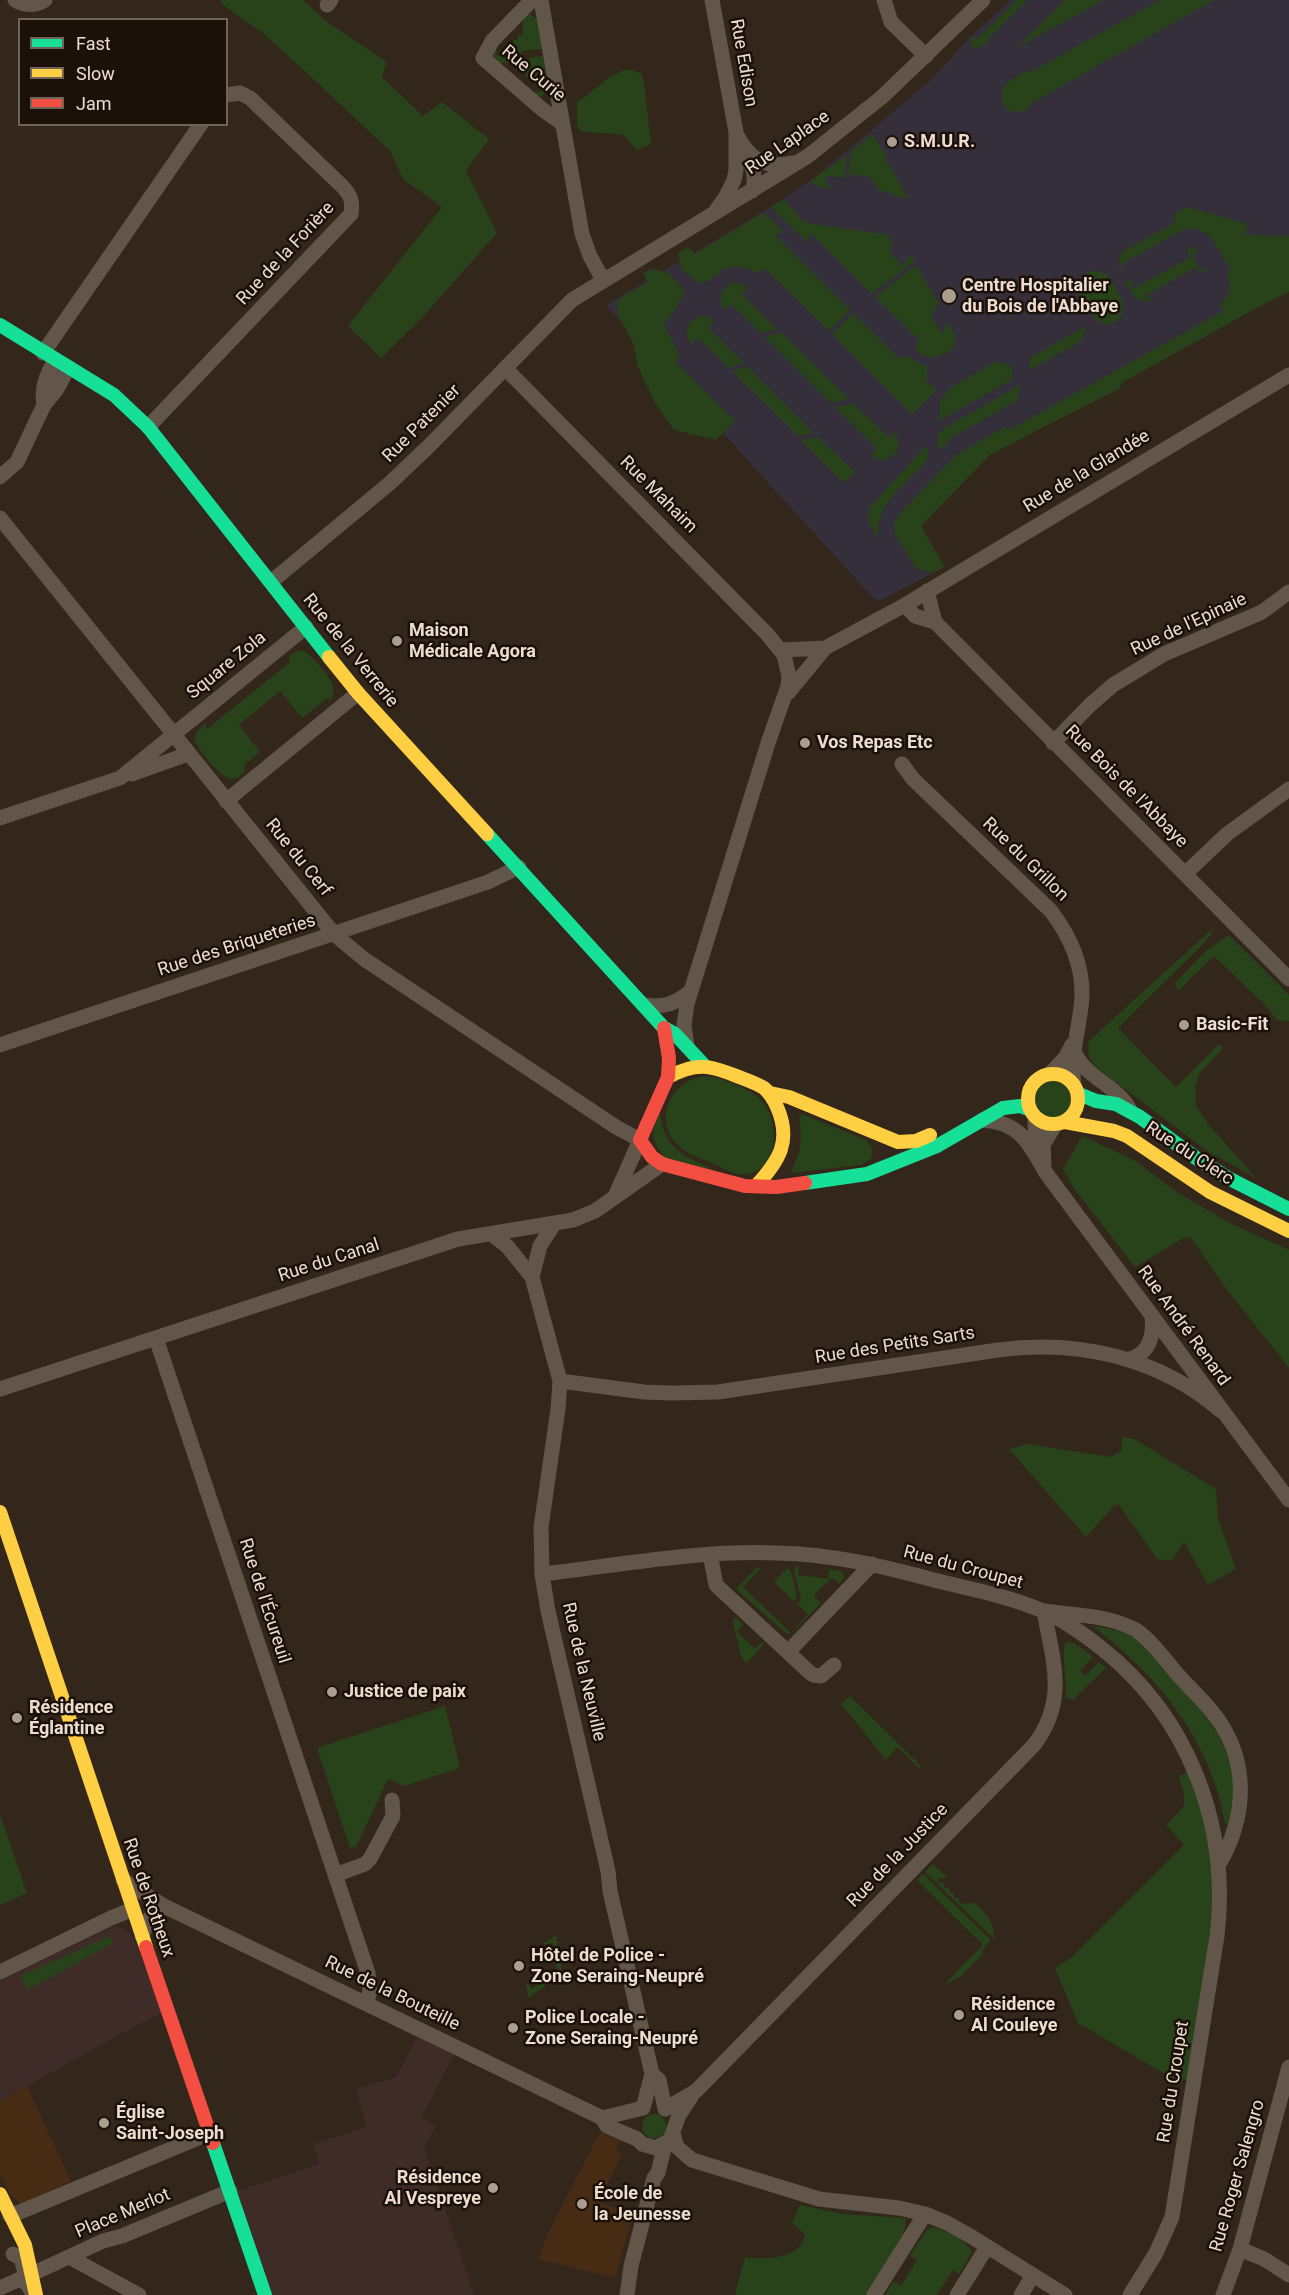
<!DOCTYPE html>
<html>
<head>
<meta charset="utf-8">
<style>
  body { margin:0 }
  #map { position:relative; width:1289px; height:2295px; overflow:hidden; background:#33261b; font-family:Roboto,sans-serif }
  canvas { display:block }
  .legend { position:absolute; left:18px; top:18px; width:210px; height:108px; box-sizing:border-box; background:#1c1109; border:2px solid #706359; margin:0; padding:8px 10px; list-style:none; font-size:18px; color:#edddd1 }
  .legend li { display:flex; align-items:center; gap:12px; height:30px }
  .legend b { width:30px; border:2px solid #706359 }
</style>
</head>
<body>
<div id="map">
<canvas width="1289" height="2295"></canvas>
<ul class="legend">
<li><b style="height:8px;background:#16e098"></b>Fast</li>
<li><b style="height:8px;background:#ffcf43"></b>Slow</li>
<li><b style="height:8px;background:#f24e42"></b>Jam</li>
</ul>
</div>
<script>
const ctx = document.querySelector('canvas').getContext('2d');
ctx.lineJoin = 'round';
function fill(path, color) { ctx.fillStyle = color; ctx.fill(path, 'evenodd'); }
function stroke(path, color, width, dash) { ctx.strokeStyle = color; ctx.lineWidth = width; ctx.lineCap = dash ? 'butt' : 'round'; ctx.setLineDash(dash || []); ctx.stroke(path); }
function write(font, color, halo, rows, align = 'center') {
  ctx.font = font + ' Roboto,sans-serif'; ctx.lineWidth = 5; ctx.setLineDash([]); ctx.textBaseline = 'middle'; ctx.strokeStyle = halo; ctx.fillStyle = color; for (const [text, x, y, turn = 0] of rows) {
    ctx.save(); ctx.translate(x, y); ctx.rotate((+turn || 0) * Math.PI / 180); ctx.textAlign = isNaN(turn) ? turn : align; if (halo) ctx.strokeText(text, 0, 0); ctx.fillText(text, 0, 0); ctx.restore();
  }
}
fill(new Path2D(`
  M114 1926 125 1929 134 1938 163 2013 135 2026 0 2101V1981Z
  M417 2037 454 2055 421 2118 436 2126 424 2146 474 2295H273L237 2191 319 2164 313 2144 367 2127 356 2089 396 2077Z`), '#3f2c29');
fill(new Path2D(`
  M27 2086 71 2181 20 2204 10 2194 0 2174V2101Z
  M600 2132 620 2141 616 2150 622 2153 599 2203 633 2213 615 2278 538 2259 549 2231Z`), '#472c13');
fill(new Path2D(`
  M1011 0H1289V290L990 453 920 525 944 567 877 602 606 305 748 221 812 180 931 80 968 39Z`), '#352f3b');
fill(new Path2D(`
  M220 0H303L326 21 387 62 382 77 423 116 442 102 489 139 466 171 497 233 421 319 381 358 348 326 442 207 403 179 391 152 308 74 264 34 223 5Z
  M1017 0H1027L987 40 989 41 977 48 971 46 970 36 977 39Z
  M1065 0H1104L1016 48Z
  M1160 0H1214L1030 104V108C1020 114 1012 113 1004 106 995 85 1013 79 1028 70L1029 73Z
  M530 14 538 20 543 49 521 51 523 62 529 60V58L544 56 549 89 541 97 530 92H541V87H536V82H531L530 77H526L525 72 520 73V68H515L514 63H498L493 57 496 45 497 56 502 55V51L508 50 507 45H513V40H518V35H523V16Z
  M624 70H632L642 74 644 83 651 144 638 150C632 147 631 141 625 136 623 133 589 133 581 131L577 125V103L608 78Z
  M873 134 886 157 885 158 908 198 893 196 892 193 880 191 869 177 849 174 851 151Z
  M847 155 844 178 828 176 825 180 831 189 819 187 810 181Z
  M784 199 801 219 811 224 891 235 888 240 893 243 889 250 902 266 910 255 914 261 872 294 811 233 807 242 771 207Z
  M1187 207 1248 224 1244 235 1289 236V292L1264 304 1123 382 1119 389 991 454 921 526 945 567 932 573 917 569 895 535 894 524 897 517 956 455 1004 427 1009 430 1225 310 1218 305C1229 298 1233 289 1227 277L1231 269 1210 236 1195 228 1183 230 1120 265 1126 269H1122L1118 266 1122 252 1176 222 1173 215Z
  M764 212 784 232 775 235 850 310 829 331 765 268 758 274C746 265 734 264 720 271V273L708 281 699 283 681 268 678 253 688 247 695 254Z
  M1191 247 1196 249 1199 253 1191 254 1200 269H1210L1201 272 1194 268 1145 296 1153 300C1137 305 1132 294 1125 282L1132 281 1133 289 1189 258 1188 248Z
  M916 265 938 303 931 316 942 334 949 322 956 337 953 349C942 358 927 361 915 350L919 340 875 297Z
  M653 269 668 273 685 291 675 310 664 324 680 355 675 361 735 421 716 440 674 430 655 403 638 367 633 343 618 315 617 304 621 298 648 282 643 273Z
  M1093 270 1108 275 1123 301 1122 316C1107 333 1094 320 1086 305 1083 300 1078 293 1077 287 1077 278 1086 273 1093 270Z
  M735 282 748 287 742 294 777 329 761 333 731 304 725 310C716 298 721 287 735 282Z
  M853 313 899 358 909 356 917 362 928 367 926 381 937 390 912 414 832 334Z
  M699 316 709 317 714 321 708 327 744 363 729 368 698 338 691 344C684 332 687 322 699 316Z
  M1086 326 1083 340 1028 371 1031 357Z
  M781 332 849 399 831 403 765 337Z
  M995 362 1010 365 1013 371 1011 380 939 421 940 401 950 388Z
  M747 366 814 433 798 436 732 371Z
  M1020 385 1017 401 954 436 937 451 938 434 946 427Z
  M853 403 888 437 894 432 898 438V448C893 460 881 464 871 455L877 448 835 407Z
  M818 437 855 472 844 483 801 440Z
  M928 444 927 461C904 485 875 504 878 539L868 522 870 507Z
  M304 651C312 655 333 680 334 689 334 693 331 698 329 703V697L302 718 280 691 239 725 260 752 245 764 244 772C241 775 237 779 232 779 222 780 195 748 195 738 195 732 201 727 206 723V730L289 663 290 655 298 651Z
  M1214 927 1211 935 1200 947 1118 1028 1176 1087 1219 1044 1223 1048 1200 1073 1195 1087 1196 1106 1210 1126 1256 1178 1207 1151 1096 1067C1088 1059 1087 1051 1089 1041Z
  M1229 935 1289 995V1021L1277 1020 1266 1006 1214 956 1179 990 1176 987V982L1207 950Z
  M703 1076C718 1076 751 1089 761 1100 780 1119 780 1166 749 1174 736 1177 725 1169 714 1164 702 1159 687 1154 678 1145 652 1119 671 1082 703 1076Z
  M1035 1099a19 19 0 1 1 38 0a19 19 0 1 1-38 0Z
  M660 1113C664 1150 685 1156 715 1170L666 1159C650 1138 650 1137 660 1113Z
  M802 1114 866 1140 873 1150 871 1159 861 1165 792 1173C792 1167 796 1162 798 1155 802 1142 801 1129 799 1116Z
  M1082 1136 1134 1160 1178 1193 1232 1224 1289 1250V1368L1228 1291 1191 1238 1185 1237 1135 1267 1074 1188 1063 1169Z
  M1122 1436 1136 1440 1216 1489 1218 1519 1236 1569 1208 1585 1184 1542 1172 1561 1157 1559 1119 1505 1114 1506 1086 1537 1009 1449 1028 1444 1111 1457 1122 1450Z
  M797 1565H799L798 1575 828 1579 829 1569 842 1571 844 1577 839 1584 832 1577 814 1595 821 1603 792 1633 787 1634 736 1589 758 1566 760 1569 743 1587 791 1633 808 1614 797 1604 801 1599 794 1569Z
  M787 1568 791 1571 797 1597 794 1601 774 1582Z
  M737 1618 743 1625 737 1632 755 1649 762 1642 764 1644 746 1664 741 1656 733 1623V1619Z
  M1096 1626 1124 1632 1136 1639C1170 1676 1217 1714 1231 1765 1237 1785 1233 1806 1228 1825L1225 1823C1211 1742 1159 1676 1095 1628Z
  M1066 1642 1074 1643 1093 1657 1080 1671 1085 1676 1099 1662 1106 1668 1073 1700 1066 1698C1067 1685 1061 1649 1066 1642Z
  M850 1696 921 1766 919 1768 898 1747 886 1760 841 1704Z
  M445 1706 460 1768 404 1786 388 1779 356 1847 350 1848 317 1748Z
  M1188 1771C1198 1800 1209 1829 1211 1860 1216 1933 1198 2008 1187 2080L1183 2079 1182 2084 1078 2023 1055 1968 1072 1957 1184 1845 1166 1825 1184 1806V1793L1179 1777Z
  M0 1814 27 1893 0 1905Z
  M933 1864 948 1878H939L938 1883H944V1888H949L950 1893H954V1898H959L960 1904 975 1903C986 1914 995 1922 994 1939L925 1872Z
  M923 1874 991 1940 981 1952 983 1954 961 1976 947 1984 946 1983 983 1945 917 1880Z
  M556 1935 562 1971 555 1979 528 1998 526 1981 532 1989 557 1970 553 1943 542 1945Z
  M110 1936 113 1943 28 1990 20 1976Z
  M642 2126a12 12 0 1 1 24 0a12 12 0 1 1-24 0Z
  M800 2205 843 2214 905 2218 906 2225 903 2233 905 2235 867 2295H735L745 2257C764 2260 802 2260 805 2234L792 2223Z
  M932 2227C945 2230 967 2240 972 2252L959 2274 953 2270 937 2295H885L893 2282 901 2286 917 2260 910 2256 925 2232Z`), '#28431a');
stroke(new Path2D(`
  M15 0C25 6 36 6 45 0
  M532 0 492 41 483 58 543 110 562 123
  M541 0 582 234 590 256 603 280
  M712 0 736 132V170L734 180 725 198 717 209
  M884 0 891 22 926 56
  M327 5 331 0
  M737 135C749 159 765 169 792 163
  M746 152C751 164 758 178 752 191
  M43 353 201 124
  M505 368 767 634 784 655 789 676 788 686 769 740 687 1004 684 1025 687 1046
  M44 405C41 388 46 376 55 360
  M148 427 351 214C353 201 351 195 341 185L250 98 240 93 226 95
  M0 477 17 462 44 405 57 389 68 368
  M0 518 334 934 364 959 616 1127 640 1140 616 1194
  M271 582 390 483 429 446 572 300 808 156 882 97 983 0
  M927 591 935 622 1289 979
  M905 605 915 616 935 622
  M781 650 825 648
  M788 693 825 648 905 605 1289 375
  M1053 743 1090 705 1113 685 1164 654 1262 612 1289 592
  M902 764 913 779 1051 911C1072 939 1086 971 1081 1007 1078 1033 1070 1058 1074 1085
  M132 774 188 754
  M226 801 358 693
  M0 818 120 778 306 627
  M1186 873 1227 834 1289 789
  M644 1005C664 1008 674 1004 690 992
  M0 1045 488 882 519 867
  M1075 1053C1086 1078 1116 1085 1129 1108
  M1050 1074 1065 1058 1072 1045
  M1035 1118 1036 1153
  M982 1120C1020 1122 1029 1143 1046 1173L1289 1500
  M1044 1164 1043 1145 1055 1125
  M491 1234 507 1246 532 1277 560 1381 558 1409 541 1527 542 1574 548 1611 608 1871 610 1891 652 2074 643 2108 602 2118
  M532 1277 540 1246 554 1224
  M156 1338 368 1973 370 1992 366 2003
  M1130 1359C1150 1353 1154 1335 1152 1316
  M560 1381 644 1392 671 1393 718 1392 998 1350C1078 1339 1160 1358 1221 1411
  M0 1389 458 1239 573 1220 595 1211 662 1164
  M710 1554 716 1585 807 1670 813 1675 821 1676 834 1665
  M542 1574C620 1565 699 1550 777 1553 831 1554 882 1566 934 1580 970 1589 1008 1596 1043 1611 1063 1619 1083 1634 1100 1647 1189 1717 1230 1825 1217 1936L1172 2217 1156 2253 1130 2295
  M788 1652 872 1564
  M335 1875 365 1864 370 1859 393 1816 392 1800
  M123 1880 164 1906 596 2115 602 2118 607 2126 637 2139 642 2144 656 2148 670 2140 679 2115 691 2097
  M142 1936 149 1919 164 1906
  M0 1972 111 1918 133 1909
  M652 2074 659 2080 665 2109
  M665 2109 696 2091 1034 1745C1068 1700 1053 1662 1044 1611 1073 1615 1109 1615 1136 1630 1152 1641 1166 1661 1180 1677 1192 1690 1206 1703 1217 1718 1250 1764 1246 1819 1218 1866
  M673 2134 677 2147 692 2160 819 2199 899 2208 925 2214 947 2223 972 2237 1065 2295
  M10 2216 210 2133
  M1240 2249 1264 2259 1289 2275
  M13 2254 21 2258 24 2269 32 2274 103 2241 122 2236 230 2191
  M71 2258 139 2295
  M0 2288 20 2279 27 2284 33 2294
  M627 2295 631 2266 654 2178 658 2173 665 2144
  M874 2295 925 2214
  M957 2295 987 2247
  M1021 2295 1033 2275
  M1223 2295 1240 2249 1289 2067`), '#615649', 15);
stroke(new Path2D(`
  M0 325 114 395 148 427 329 657
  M487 834 664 1028 675 1034 703 1064
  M1079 1094 1096 1101 1116 1104 1140 1117 1196 1158 1228 1178 1289 1209
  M805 1183 867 1174 937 1146 1003 1108 1020 1106 1029 1109
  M213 2143 265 2295`), '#16e098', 14);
stroke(new Path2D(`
  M329 657 358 693 487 834
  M1028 1099a25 25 0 1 1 50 0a25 25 0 1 1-50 0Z
  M668 1077C697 1062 710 1065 739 1077 747 1080 756 1083 764 1088 770 1093 774 1100 777 1107 792 1141 779 1161 756 1186
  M770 1093 789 1097 898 1142 916 1141 930 1135
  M1065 1122 1114 1131 1127 1136 1210 1192 1289 1231
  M0 1512 146 1947
  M0 2194 25 2245 36 2295`), '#ffcf43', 14);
stroke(new Path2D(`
  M664 1028 669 1058 668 1077 640 1140 652 1157 662 1164 745 1186 776 1187 805 1183
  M146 1947 213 2143`), '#f24e42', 14);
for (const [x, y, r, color] of [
  [892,142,6,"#ac9d91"],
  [949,296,8,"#ac9d91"],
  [397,641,6,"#ac9d91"],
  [805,743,6,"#ac9d91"],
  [1184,1025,6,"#ac9d91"],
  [332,1692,6,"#ac9d91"],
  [17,1718,6,"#ac9d91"],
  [519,1966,6,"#ac9d91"],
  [959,2015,6,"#ac9d91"],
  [513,2028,6,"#ac9d91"],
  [104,2123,6,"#ac9d91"],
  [493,2188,6,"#ac9d91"],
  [582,2204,6,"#ac9d91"]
]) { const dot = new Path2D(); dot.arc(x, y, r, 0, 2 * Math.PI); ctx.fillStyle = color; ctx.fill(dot); stroke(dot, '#1c1109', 2); }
write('18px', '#edddd1', '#1c1109', [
  ["Rue Edison",743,63,80],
  ["Rue Curie",533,74,40],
  ["Rue Laplace",788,143,-35],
  ["Rue de la Forière",286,254,-47],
  ["Rue Patenier",422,424,-45],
  ["Rue de la Glandée",1087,472,-31],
  ["Rue Mahaim",658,495,45],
  ["Rue de l'Epinaie",1189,625,-25],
  ["Rue de la Verrerie",350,651,51],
  ["Square Zola",227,666,-39],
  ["Rue Bois de l'Abbaye",1126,787,45],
  ["Rue du Cerf",298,858,51],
  ["Rue du Grillon",1025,860,44],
  ["Rue des Briqueteries",237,946,-18],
  ["Rue du Clerc",1189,1154,33],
  ["Rue du Canal",329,1261,-18],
  ["Rue André Renard",1183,1326,54],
  ["Rue des Petits Sarts",895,1346,-9],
  ["Rue du Croupet",963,1568,15],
  ["Rue de l'Écureuil",264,1601,72],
  ["Rue de la Neuville",583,1672,77],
  ["Rue de la Justice",898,1856,-46],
  ["Rue de Rotheux",148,1898,71],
  ["Rue de la Bouteille",392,1994,26],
  ["Rue du Croupet",1174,2082,-81],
  ["Rue Roger Salengro",1238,2176,-74],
  ["Place Merlot",123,2214,-23]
]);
write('bold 18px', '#edddd1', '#1c1109', [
  ["S.M.U.R.",904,142],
  ["Centre Hospitalier",962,286],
  ["du Bois de l'Abbaye",962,307],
  ["Maison",409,631],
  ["Médicale Agora",409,652],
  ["Vos Repas Etc",817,743],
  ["Basic-Fit",1196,1025],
  ["Justice de paix",344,1692],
  ["Résidence",29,1708],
  ["Églantine",29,1729],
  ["Hôtel de Police -",531,1956],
  ["Zone Seraing-Neupré",531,1977],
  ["Résidence",971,2005],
  ["Al Couleye",971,2026],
  ["Police Locale -",525,2018],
  ["Zone Seraing-Neupré",525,2039],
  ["Église",116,2113],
  ["Saint-Joseph",116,2134],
  ["Résidence",481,2178,"right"],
  ["Al Vespreye",481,2199,"right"],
  ["École de",594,2194],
  ["la Jeunesse",594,2215]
], 'left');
</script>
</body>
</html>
